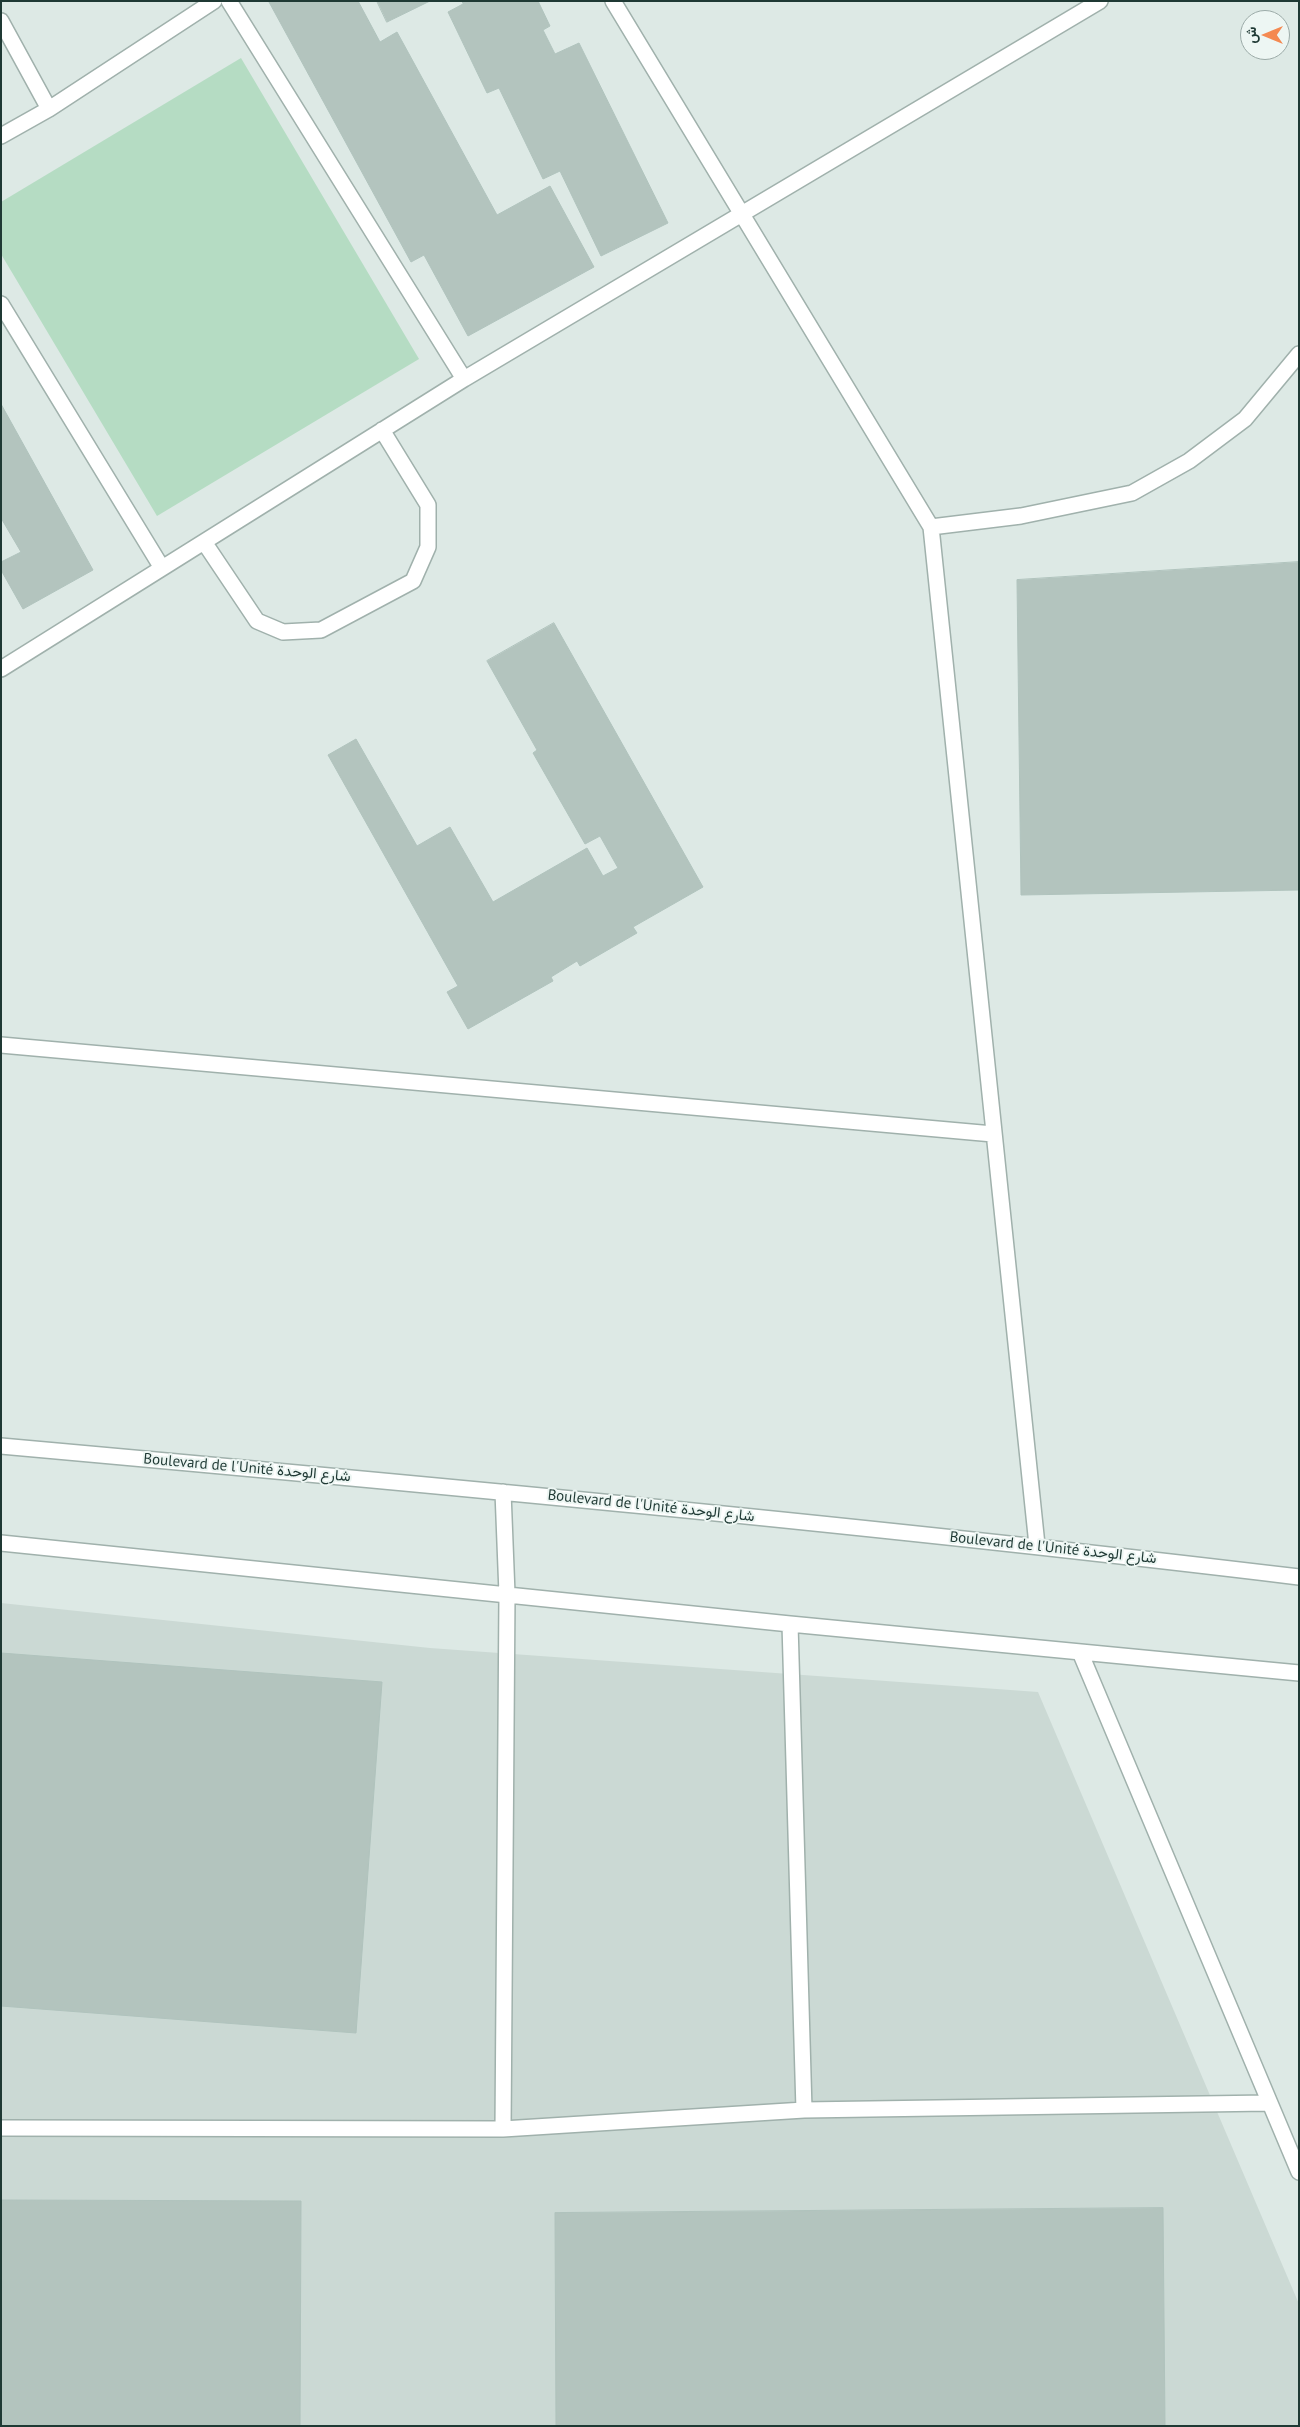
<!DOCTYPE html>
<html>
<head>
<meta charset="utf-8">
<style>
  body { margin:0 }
  #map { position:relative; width:1300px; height:2427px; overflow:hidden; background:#dde9e5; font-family:"PT Sans",Vazirmatn,sans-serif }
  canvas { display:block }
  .frame { position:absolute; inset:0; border:2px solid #1f3934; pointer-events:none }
  .north { position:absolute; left:1240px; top:10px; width:50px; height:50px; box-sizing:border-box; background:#edf6f3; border:1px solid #9baaa7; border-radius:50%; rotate:270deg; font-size:14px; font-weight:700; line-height:20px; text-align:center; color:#1f3934 }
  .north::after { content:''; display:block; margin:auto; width:18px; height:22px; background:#f48951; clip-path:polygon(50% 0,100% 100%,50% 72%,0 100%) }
</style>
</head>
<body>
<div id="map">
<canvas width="1300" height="2427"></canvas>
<div class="frame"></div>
<div class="north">ش</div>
</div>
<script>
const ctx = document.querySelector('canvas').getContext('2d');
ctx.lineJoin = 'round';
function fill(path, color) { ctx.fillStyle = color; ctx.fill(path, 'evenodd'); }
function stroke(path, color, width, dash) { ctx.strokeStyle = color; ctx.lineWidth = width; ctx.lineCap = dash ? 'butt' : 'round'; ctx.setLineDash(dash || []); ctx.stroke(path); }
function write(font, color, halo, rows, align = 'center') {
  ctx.font = font + ' "PT Sans",Vazirmatn,sans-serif'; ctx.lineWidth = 4; ctx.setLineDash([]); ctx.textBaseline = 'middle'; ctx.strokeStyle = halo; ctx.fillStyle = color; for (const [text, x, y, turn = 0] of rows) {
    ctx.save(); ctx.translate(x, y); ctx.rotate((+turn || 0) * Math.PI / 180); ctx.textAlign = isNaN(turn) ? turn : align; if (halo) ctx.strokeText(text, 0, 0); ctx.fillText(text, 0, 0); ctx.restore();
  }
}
fill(new Path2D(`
  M1 1603 430 1648 1038 1692 1299 2304V2426H1Z`), '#cbd9d4');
fill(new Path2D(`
  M241 58 419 359 157 516 1 254V202Z`), '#b5dcc3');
const building = new Path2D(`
  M358 1 380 42 397 32 497 215 550 186 594 267 468 336 424 255 411 262 269 2Z
  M377 1H430L387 22Z
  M462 1H538L550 26 543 30 555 54 579 43 668 223 601 256 560 171 543 179 499 88 487 93 448 12 463 4Z
  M1 404 93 570 23 609 1 570V562L21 552 1 518Z
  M1299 562V890L1021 895 1017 580Z
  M554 623 703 887 633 927 637 933 580 966 577 961 551 977 553 981 468 1029 447 992 458 986 328 755 356 739 417 846 450 827 493 902 587 848 603 876 618 868 600 836 585 844 533 753 537 750 487 661Z
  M1 1653 382 1682 356 2033 1 2006Z
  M1 2200 301 2201 300 2426H1Z
  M1163 2208 1165 2426H556L555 2213Z`);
fill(building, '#b3c4be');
stroke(building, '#b0c3bd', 1);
const minor = new Path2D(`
  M229 1 464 379
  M613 1 931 527 1037 1545
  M1 21 49 109
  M1 136 49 109 214 1
  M1 304 162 568
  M931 527 1021 516 1132 493 1189 461 1245 419 1299 354
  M204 542 257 621 283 632 321 630 413 581 428 547V505L382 430
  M1 669 464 379 1100 1
  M1 1045 993 1134
  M1 1446C434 1485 867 1525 1299 1577
  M503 1492 507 1594 503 2129
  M1 1543 790 1624 1299 1673
  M790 1624 804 2110
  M1080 1652 1299 2172
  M1 2128 503 2129 804 2110 1268 2103`);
stroke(minor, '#a0b1ac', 18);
stroke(minor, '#fff', 15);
write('15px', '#1f3934', '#edf6f3', [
  ["Boulevard de l'Unité شارع الوحدة",247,1468,5],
  ["Boulevard de l'Unité شارع الوحدة",651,1506,6],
  ["Boulevard de l'Unité شارع الوحدة",1053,1548,6]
]);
</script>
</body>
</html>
